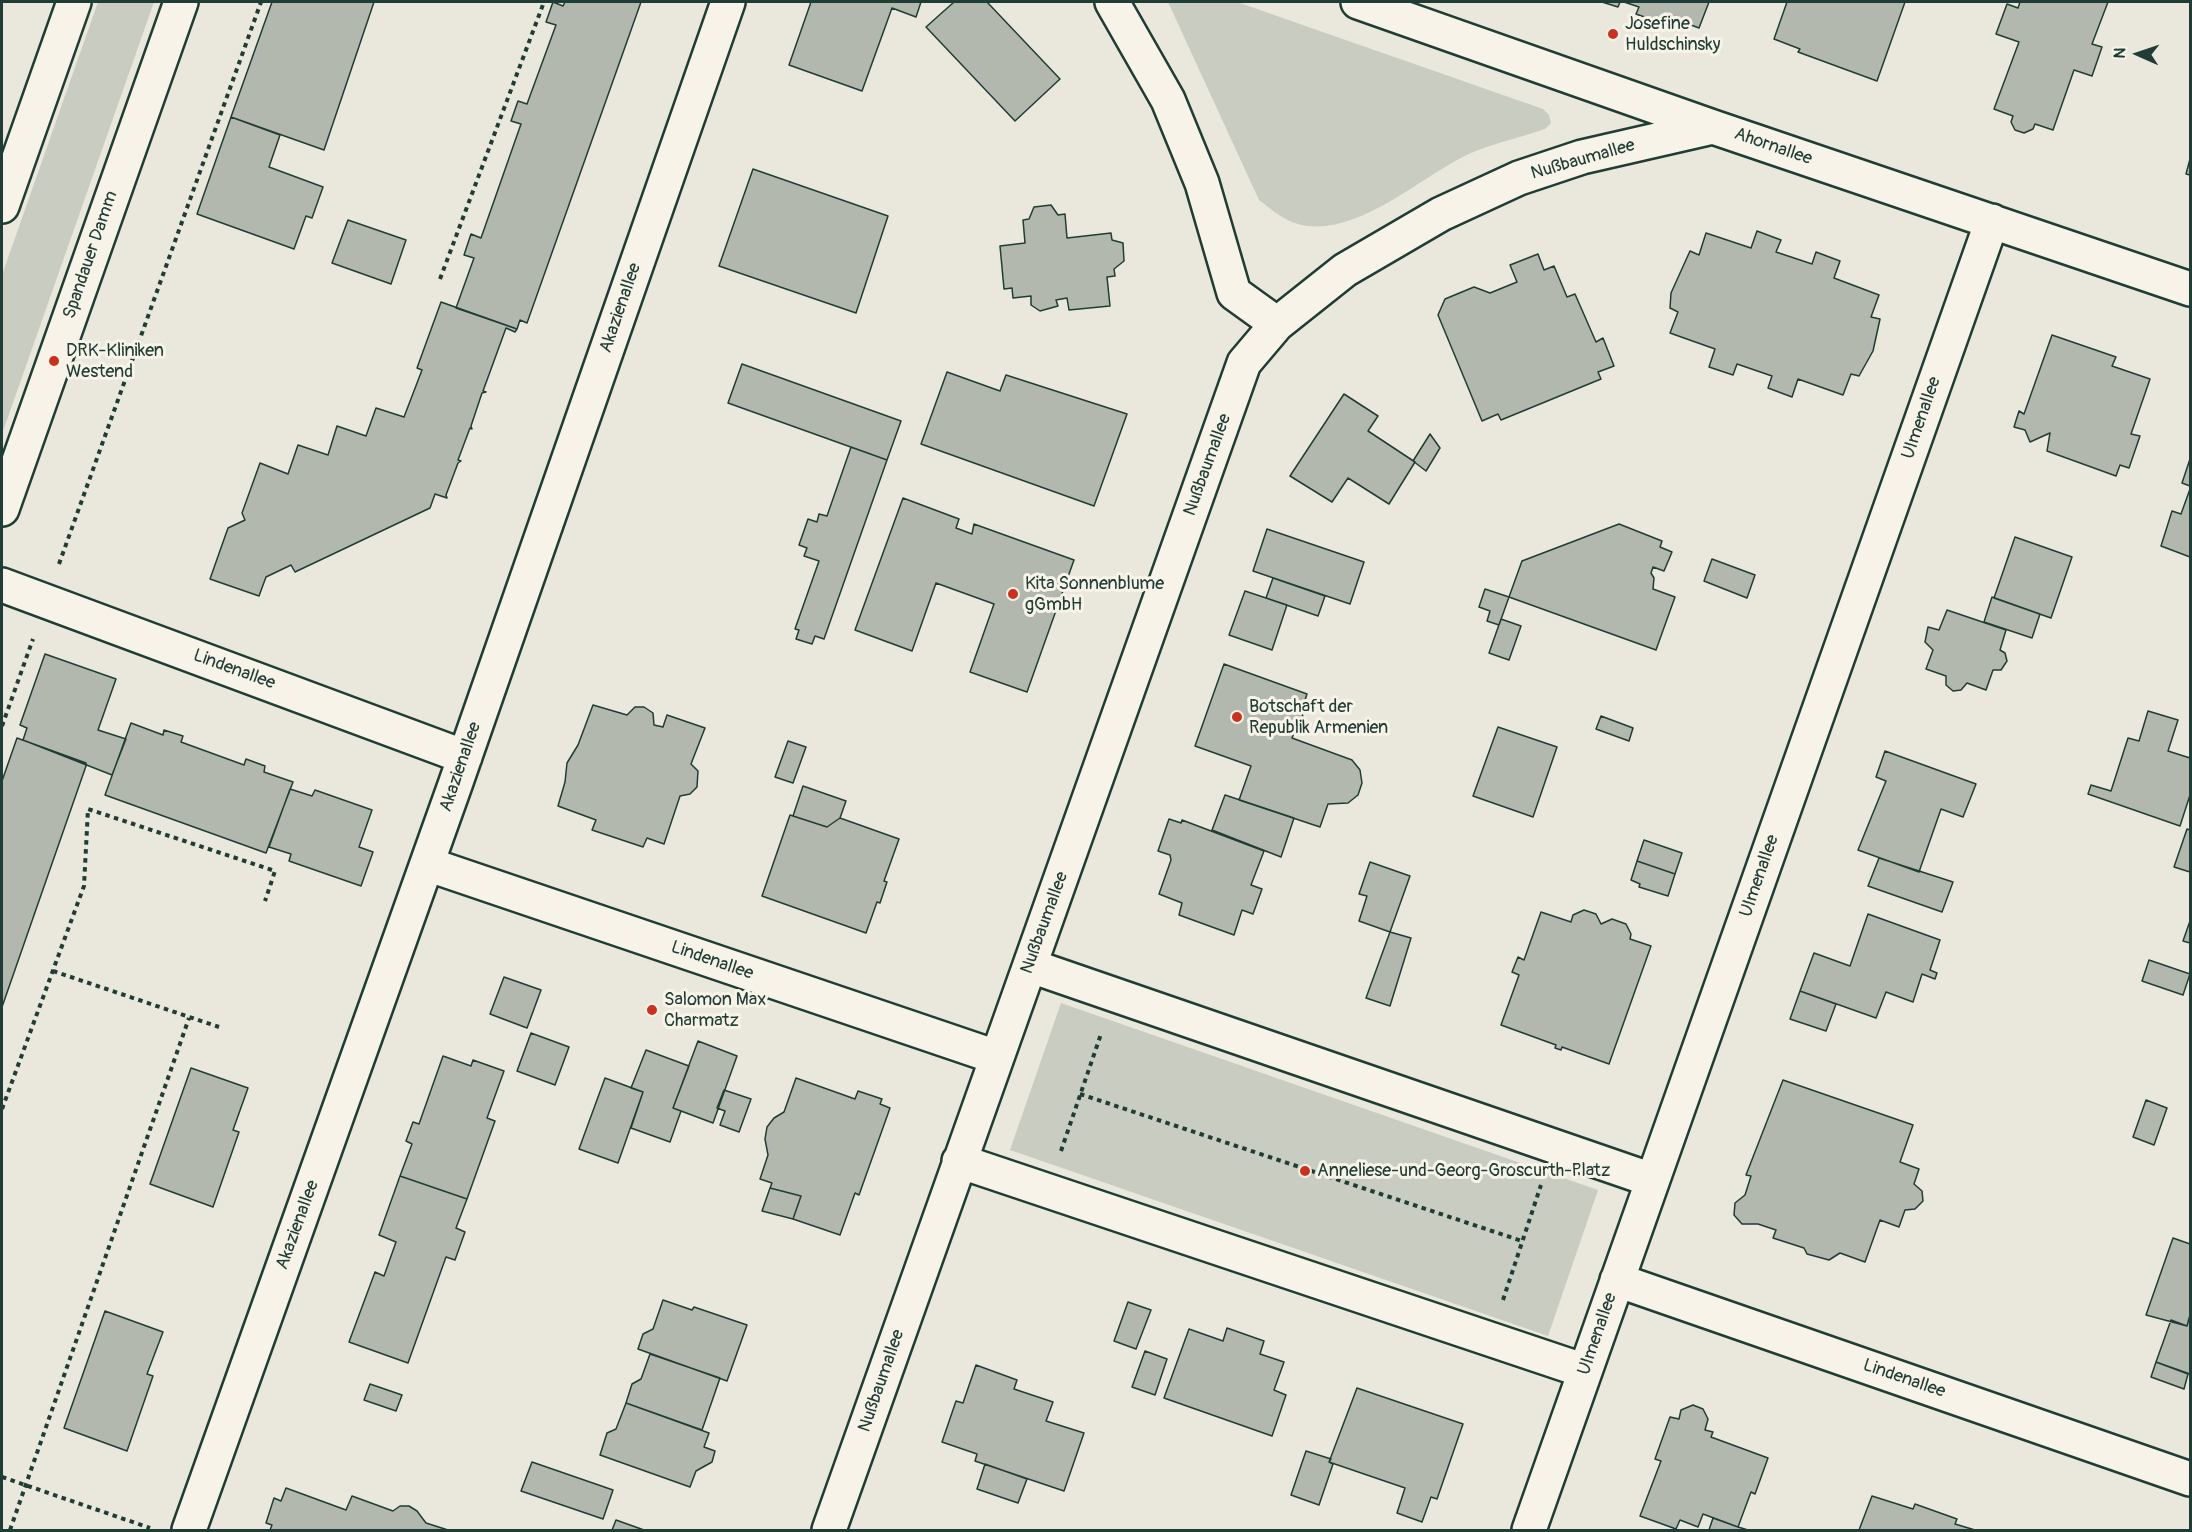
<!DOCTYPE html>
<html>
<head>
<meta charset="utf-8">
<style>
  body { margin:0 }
  #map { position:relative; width:2192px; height:1532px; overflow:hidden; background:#eae8dd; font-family:Pangolin,sans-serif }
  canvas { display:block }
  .frame { position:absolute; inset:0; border:3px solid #1f3d34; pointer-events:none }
  .north { position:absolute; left:2108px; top:24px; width:60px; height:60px; -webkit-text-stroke:4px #f7f3e8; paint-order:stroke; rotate:273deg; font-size:16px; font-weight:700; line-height:24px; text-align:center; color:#1f3d34 }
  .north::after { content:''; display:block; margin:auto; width:21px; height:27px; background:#1f3d34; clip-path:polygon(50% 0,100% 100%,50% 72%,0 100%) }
</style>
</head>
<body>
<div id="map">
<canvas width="2192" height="1532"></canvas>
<div class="frame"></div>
<div class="north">N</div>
</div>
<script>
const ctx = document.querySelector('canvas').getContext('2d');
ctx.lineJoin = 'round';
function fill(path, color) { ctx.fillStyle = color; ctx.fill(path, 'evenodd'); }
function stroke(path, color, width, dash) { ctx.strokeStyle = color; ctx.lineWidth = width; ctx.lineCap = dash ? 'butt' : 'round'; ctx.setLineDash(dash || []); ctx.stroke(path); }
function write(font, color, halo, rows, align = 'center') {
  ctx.font = font + ' Pangolin,sans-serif'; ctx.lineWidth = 6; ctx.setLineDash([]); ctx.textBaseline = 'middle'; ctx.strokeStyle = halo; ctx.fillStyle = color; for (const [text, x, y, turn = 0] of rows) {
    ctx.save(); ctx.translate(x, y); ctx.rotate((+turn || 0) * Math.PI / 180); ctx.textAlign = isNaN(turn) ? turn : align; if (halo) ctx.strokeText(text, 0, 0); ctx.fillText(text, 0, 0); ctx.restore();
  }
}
fill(new Path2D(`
  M98 2H154L2 434V275Z
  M1168 2H1237L1543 109 1549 115 1551 123 1545 129C1517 139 1484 145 1459 159 1414 183 1351 239 1298 224 1283 220 1271 209 1259 200Z
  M1061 1003 1598 1190 1548 1336 1010 1150Z`), '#c8ccc1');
const building = new Path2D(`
  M272 2H374L324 150 231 117Z
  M553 2 563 6 565 2H641L527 323 520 320 517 329 456 308 474 258 464 255 471 234 481 238 521 124 511 121 518 101 527 104 556 25 546 22Z
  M811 2H921L916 17 892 8 862 91 789 65Z
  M954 2H987L1060 79 1015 121 926 27Z
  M1602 2H1620L1618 7Z
  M1624 2H1709L1699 28 1670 17 1667 25 1636 14 1639 7Z
  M1787 2H1905L1877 81 1798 52 1800 49 1774 39Z
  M2020 2H2108L2092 44 2102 47 2092 76 2074 70 2053 130 2035 124 2033 129 2024 133 2015 130 2011 122 2013 116 1994 109 2019 42 1996 34 2007 4 2018 8Z
  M231 117 280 135 269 167 323 187 312 218 306 216 294 249 197 214Z
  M2190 159V175L2186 174Z
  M753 169 888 216 856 313 719 266Z
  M1051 205 1058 215 1065 214 1067 238 1111 233 1112 240 1123 243 1124 261 1114 269 1115 276 1107 277 1110 306 1069 310 1067 298 1056 300 1058 306 1040 311 1031 305V296L1013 298 1012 288 1004 289 1000 246 1025 243 1023 220 1029 219 1034 207Z
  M348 220 406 240 391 284 332 263Z
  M1757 231 1781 240 1776 252 1812 264 1816 252 1840 261 1834 278 1879 295 1871 317 1880 319 1873 351 1859 376 1851 374 1843 395 1798 379 1792 397 1768 388 1772 376 1737 364 1733 375 1709 367 1715 349 1670 333 1678 312 1670 308 1671 293 1690 251 1699 255 1706 233 1751 248Z
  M1538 254 1544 270 1554 266 1567 297 1575 294 1596 342 1603 338 1614 366 1598 372 1601 379 1501 420 1498 414 1482 421 1438 315 1445 299 1474 287 1490 293 1517 282 1510 265Z
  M441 302 517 329 515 332 506 328 483 391 486 392 482 393 471 426 472 429 470 428 458 460 461 461 458 463 446 495 447 498 435 494 430 508 295 572 291 565 266 577 259 596 210 579 228 528 245 520 242 513 260 463 288 474 298 445 328 455 337 426 366 436 376 408 404 417 422 370 417 368Z
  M2052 335 2116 357 2112 366 2150 379 2131 434 2140 436 2129 468 2120 465 2116 476 2047 451 2050 433 2030 442 2025 430 2014 427 2019 411 2024 414Z
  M742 364 901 421 887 460 728 403Z
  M947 372 1000 391 1006 375 1127 414 1094 506 921 444Z
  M1344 394 1378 416 1368 431 1415 462 1389 504 1348 478 1332 502 1290 476Z
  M1430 434 1440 448 1426 471 1413 461Z
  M851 447 887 460 824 639 815 636 812 644 796 639 799 630 795 629 819 561 804 556 807 548 799 545 808 519 817 522 819 514 827 516Z
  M2190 459V486L2182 483Z
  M2190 489V557L2161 546 2172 511 2181 514Z
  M903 498 959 519 956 528 972 534 974 524 1074 560 1027 692 970 672 994 604 936 583 912 651 855 630Z
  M1619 524 1662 541 1660 547 1672 552 1664 571 1653 567 1651 573 1654 578 1653 589 1675 597 1656 650 1509 597 1522 561Z
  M1267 529 1364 562 1350 604 1253 571Z
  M2015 537 2072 557 2051 618 1994 598Z
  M1712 559 1755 575 1747 598 1704 581Z
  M1273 578 1325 596 1318 616 1266 598Z
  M1485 589 1509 597 1499 625 1487 621 1490 611 1479 607Z
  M1245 591 1287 605 1272 650 1229 635Z
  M1992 597 2040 614 2032 638 1984 622Z
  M1947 610 2006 630 2000 650 2005 653 2007 661 2001 670H1993L1986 690 1967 683 1961 690 1953 691 1946 685V676L1926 669 1933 650 1925 642 1928 627 1939 630Z
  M1501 619 1521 626 1509 660 1489 653Z
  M45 654 116 679 98 730 126 739 112 775 23 740 27 728 20 725Z
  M1224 664 1307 694 1301 712 1306 723 1302 729 1294 733 1292 738 1352 760 1360 770 1362 783 1358 795 1348 803 1328 804 1320 827 1239 800 1251 766 1195 746Z
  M593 705 627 715 635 707H644L653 713 654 725 663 727 667 715 705 728 691 764 698 771 697 787 690 794 680 796 664 844 647 838 643 847 592 830 596 820 558 806 565 782 567 763 578 745Z
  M2148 711 2178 720 2168 751 2190 758V795L2180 826 2088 794 2091 785 2111 791 2128 738 2139 741Z
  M1601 716 1633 728 1629 741 1596 729Z
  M131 723 163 735 164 730 183 736 181 742 244 765 246 759 265 766 264 772 293 782 266 853 105 795Z
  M1498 727 1557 747 1533 817 1473 796Z
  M17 738 86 763V766L2 1007V781Z
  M788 741 806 747 793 783 775 777Z
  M1885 751 1976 784 1963 817 1941 809 1919 872 1858 850 1886 781 1876 777Z
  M803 786 846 801 840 818 827 827 793 816Z
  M290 789 312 796 315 790 372 810 359 847 373 852 361 886 289 861 291 854 269 847Z
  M1225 795 1294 818 1281 857 1212 830Z
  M790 815 827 827 840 818 899 839 884 881 887 882 880 903 877 902 866 933 762 896Z
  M1169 819 1181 823 1182 820 1264 851 1251 885 1262 889 1253 914 1242 910 1234 935 1179 915 1182 903 1159 894 1171 860 1170 855 1158 851Z
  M2187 829 2190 830V872L2174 867Z
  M1644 840 1682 853 1675 874 1637 861Z
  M1879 858 1953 882 1942 912 1868 886Z
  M1637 861 1675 874 1668 896 1639 887 1640 884 1631 880Z
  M1370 862 1410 876 1390 932 1359 921 1367 896 1359 894Z
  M1584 910 1596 914 1601 924 1612 919 1626 924 1631 934 1630 939 1651 946 1609 1064 1562 1047 1561 1050 1555 1048 1556 1045 1501 1025 1519 975 1512 972 1518 957 1524 960 1541 912 1571 922 1573 915Z
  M1868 914 1940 940 1930 970 1937 973 1935 979 1922 974 1913 1002 1886 992 1876 1018 1800 991 1814 953 1850 966Z
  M2190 921V943L2183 941Z
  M1390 932 1411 938 1390 1006 1366 998Z
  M2149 960 2190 974 2183 995 2142 981Z
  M504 977 541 990 527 1028 490 1014Z
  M1800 991 1836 1004 1826 1031 1790 1019Z
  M531 1033 569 1047 555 1085 517 1071Z
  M698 1041 737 1056 713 1123 673 1108Z
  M646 1050 689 1066 673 1108 681 1111 670 1142 631 1128 643 1092 631 1088Z
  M443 1056 471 1066 473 1060 504 1071 487 1118 495 1121 467 1199 400 1176 412 1144 406 1141 413 1122 419 1124Z
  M191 1068 248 1088 233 1130 239 1132 213 1207 150 1184Z
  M605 1078 643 1092 618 1163 579 1149Z
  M796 1078 855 1099 858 1091 882 1099 880 1104 890 1108 859 1195 855 1193 840 1235 793 1219 801 1196 770 1188 772 1183 760 1179 768 1155 765 1139 767 1127 774 1118 784 1112Z
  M1783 1080 1913 1125 1900 1162 1919 1169 1914 1184 1922 1191 1923 1201 1915 1209 1905 1210 1899 1227 1880 1220 1865 1262 1840 1253 1829 1260 1807 1254 1804 1248 1773 1238 1776 1230 1758 1224H1742L1734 1215 1735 1203 1745 1195 1751 1176 1746 1175Z
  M724 1090 751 1099 739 1132 720 1125 725 1111 717 1108Z
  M2146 1100 2167 1108 2154 1145 2133 1137Z
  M400 1176 467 1199 456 1228 465 1232 455 1260 446 1257 408 1363 349 1342 375 1272 384 1276 396 1242 379 1235Z
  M770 1188 801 1196 793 1219 762 1211Z
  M2173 1238 2190 1244V1315L2187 1326 2146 1315Z
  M663 1300 692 1310 694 1307 747 1325 727 1381 638 1349 643 1334 653 1329Z
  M1128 1302 1151 1310 1136 1349 1114 1341Z
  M105 1311 163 1332 147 1374 153 1376 127 1451 64 1428Z
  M2190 1315V1374L2156 1362 2171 1320 2187 1326Z
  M1227 1328 1264 1341 1260 1354 1284 1362 1274 1390 1286 1395 1272 1436 1164 1398 1189 1329 1223 1341Z
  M1145 1351 1167 1359 1155 1395 1132 1387Z
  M650 1354 720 1378 702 1430 626 1403 632 1384 641 1379Z
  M2156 1362 2188 1374 2184 1389 2151 1377Z
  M976 1365 1017 1380 1014 1389 1053 1402 1046 1421 1084 1433 1064 1491 975 1461 977 1454 942 1442 956 1401 963 1403Z
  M370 1384 402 1395 396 1411 364 1400Z
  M1357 1388 1463 1424 1437 1499 1431 1497 1422 1522 1397 1513 1405 1488 1329 1462Z
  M626 1403 709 1433 704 1447 715 1451 712 1462 696 1471 690 1487 600 1455 607 1433 616 1429Z
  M1693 1405 1703 1409 1708 1419 1705 1430 1713 1432 1711 1437 1768 1458 1755 1494 1751 1492 1738 1527 1703 1514 1698 1527 1680 1520 1676 1529 1640 1516 1661 1461 1655 1459 1670 1417 1679 1419 1681 1410Z
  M1306 1451 1331 1459 1329 1462 1333 1464 1319 1505 1291 1495Z
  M532 1462 613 1490 603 1519 521 1491Z
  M985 1464 1027 1479 1018 1503 977 1489Z
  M286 1488 346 1510 352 1496 393 1511 400 1506H409L417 1511 426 1523 448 1530H270L272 1525 266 1523 274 1498 281 1501Z
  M1872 1496 1913 1509 1915 1504 1957 1519 1955 1524 1975 1530H1859Z
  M1713 1518 1738 1527 1748 1530H1709Z
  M616 1520 644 1530H612Z`);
fill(building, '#b2b8ae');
stroke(building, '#1f3d34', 1.5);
const street = new Path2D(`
  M1112 2 1168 100 1202 183 1234 293 1277 324
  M1358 2 1713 127 2190 289
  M2 585 465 757
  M427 864 996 1057
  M1031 966 1652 1180
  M959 1161 1585 1371
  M1617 1280 2190 1479
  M189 1530 455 785 728 2
  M829 1530 1244 363 1277 324 1345 270 1441 214 1519 178 1582 157 1713 127
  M1529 1530 1992 221`);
const secondary = new Path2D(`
  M2 206 74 2
  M2 509 181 2`);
stroke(street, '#1f3d34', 38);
stroke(secondary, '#1f3d34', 38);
stroke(new Path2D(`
  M440 279 544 2
  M59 564 261 2
  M2 726 33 639
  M53 971 219 1027
  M1080 1094 1522 1241
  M2 1109 84 886 88 809 275 871 265 901
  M1061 1151 1101 1034
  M1503 1300 1541 1185
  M2 1477 150 1528
  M10 1530 189 1018`), '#1f3d34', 4, [4.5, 4.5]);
stroke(street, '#f7f3e8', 33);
stroke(secondary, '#f7f3e8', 33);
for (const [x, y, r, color] of [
  [1613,34,6,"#c8321e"],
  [54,361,6,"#c8321e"],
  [1013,594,6,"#c8321e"],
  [1237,717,6,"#c8321e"],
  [652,1010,6,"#c8321e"],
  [1305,1171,6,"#c8321e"]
]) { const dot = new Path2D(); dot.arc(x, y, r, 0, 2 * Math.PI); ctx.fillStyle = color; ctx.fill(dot); stroke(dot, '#f7f3e8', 2); }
write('18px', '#1f3d34', '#f7f3e8', [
  ["Josefine",1625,24],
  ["Huldschinsky",1625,45],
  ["DRK-Kliniken",66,351],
  ["Westend",66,372],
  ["Kita Sonnenblume",1025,584],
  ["gGmbH",1025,605],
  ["Botschaft der",1249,707],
  ["Republik Armenien",1249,728],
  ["Salomon Max",664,1000],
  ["Charmatz",664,1021],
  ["Anneliese-und-Georg-Groscurth-Platz",1317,1171]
], 'left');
write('18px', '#1f3d34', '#f7f3e8', [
  ["Ahornallee",1773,147,19],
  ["Nußbaumallee",1583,160,-16],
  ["Spandauer Damm",91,255,-71],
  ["Akazienallee",621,308,-71],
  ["Ulmenallee",1922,418,-71],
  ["Nußbaumallee",1208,465,-70],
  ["Lindenallee",234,670,20],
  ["Akazienallee",461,767,-71],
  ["Ulmenallee",1760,876,-71],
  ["Nußbaumallee",1045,923,-70],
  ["Lindenallee",712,961,19],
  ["Akazienallee",298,1225,-70],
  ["Ulmenallee",1598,1334,-71],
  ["Lindenallee",1904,1379,19],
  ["Nußbaumallee",882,1381,-71]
]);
</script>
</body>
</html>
